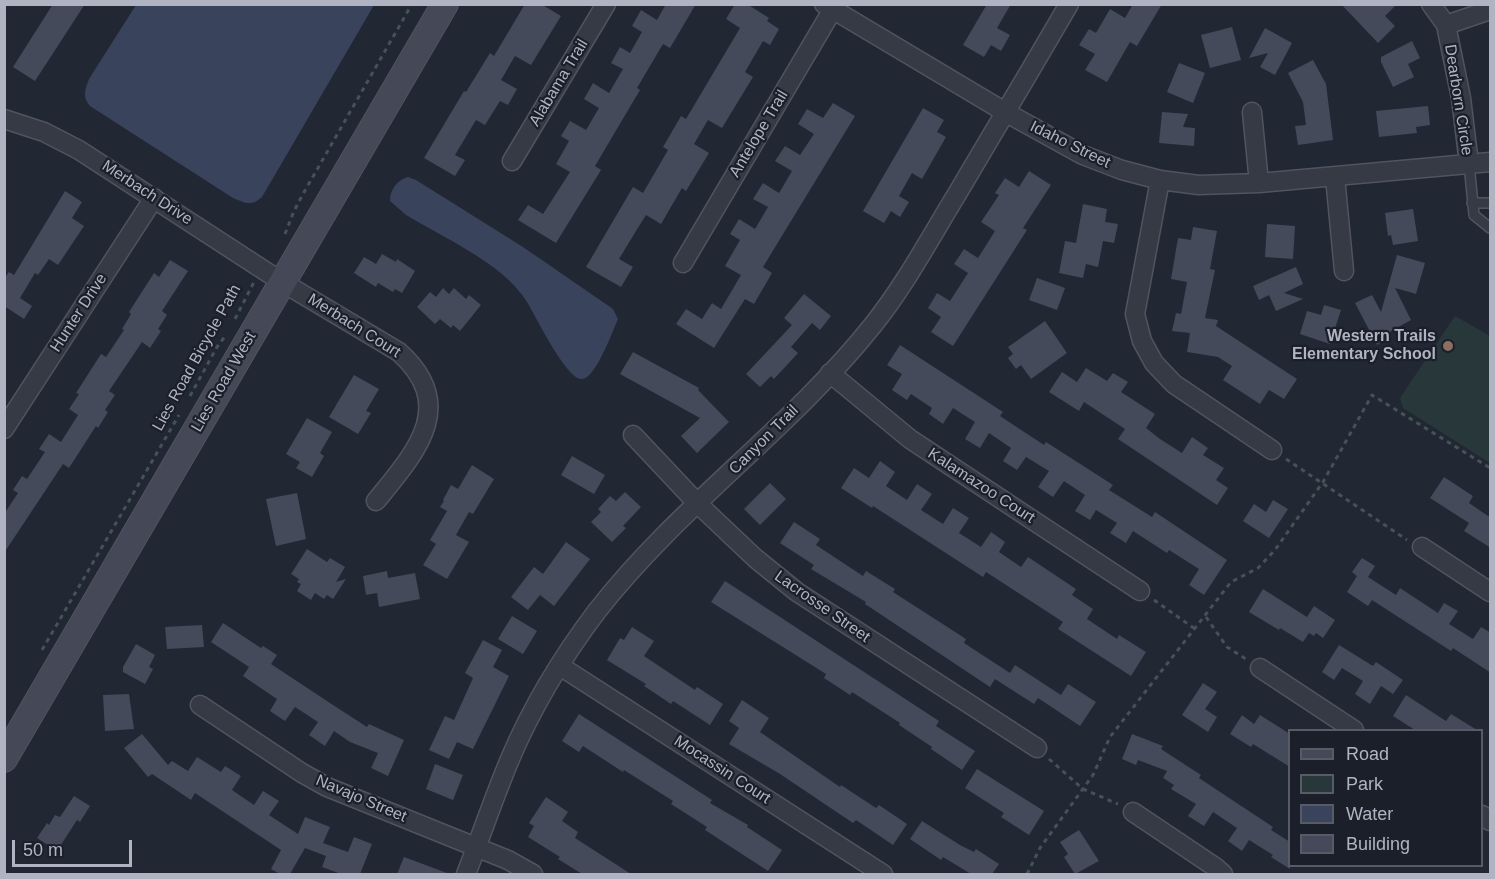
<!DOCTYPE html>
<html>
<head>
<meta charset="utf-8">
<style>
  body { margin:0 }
  #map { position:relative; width:1495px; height:879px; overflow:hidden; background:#222734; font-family:Helvetica,sans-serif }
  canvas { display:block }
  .frame { position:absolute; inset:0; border:6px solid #b0b4c2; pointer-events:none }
  .legend { position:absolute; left:1288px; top:729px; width:195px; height:138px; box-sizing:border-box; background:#1b1f2a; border:2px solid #575b67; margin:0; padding:8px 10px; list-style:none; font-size:18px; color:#b0b4c2 }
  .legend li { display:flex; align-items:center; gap:12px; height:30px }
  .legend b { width:30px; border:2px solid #575b67 }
  .scale { position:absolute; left:12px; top:840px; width:120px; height:27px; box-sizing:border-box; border:3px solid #b0b4c2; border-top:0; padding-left:8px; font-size:18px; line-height:21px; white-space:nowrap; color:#b0b4c2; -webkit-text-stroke:4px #1b1f2a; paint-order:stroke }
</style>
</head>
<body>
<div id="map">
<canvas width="1495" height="879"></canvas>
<div class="frame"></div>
<ul class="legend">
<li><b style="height:8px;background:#444857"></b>Road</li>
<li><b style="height:16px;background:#283739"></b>Park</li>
<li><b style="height:16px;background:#3a435c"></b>Water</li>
<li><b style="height:16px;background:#444a59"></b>Building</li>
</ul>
<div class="scale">50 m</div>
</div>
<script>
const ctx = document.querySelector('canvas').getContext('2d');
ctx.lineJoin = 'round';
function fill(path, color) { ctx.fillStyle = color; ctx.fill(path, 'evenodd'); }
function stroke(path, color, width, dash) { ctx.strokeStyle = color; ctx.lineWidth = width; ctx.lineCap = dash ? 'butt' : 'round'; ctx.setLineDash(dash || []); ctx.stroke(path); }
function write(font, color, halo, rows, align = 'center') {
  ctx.font = font + ' Helvetica,sans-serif'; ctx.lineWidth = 4.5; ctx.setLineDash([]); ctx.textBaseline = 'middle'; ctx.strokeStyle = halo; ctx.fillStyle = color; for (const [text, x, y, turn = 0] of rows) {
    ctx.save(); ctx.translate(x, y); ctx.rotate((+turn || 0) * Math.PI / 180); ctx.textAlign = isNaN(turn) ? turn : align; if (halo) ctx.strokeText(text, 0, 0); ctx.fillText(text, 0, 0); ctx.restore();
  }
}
fill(new Path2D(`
  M1455 316 1490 336V463L1403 408 1400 398Z`), '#283739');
fill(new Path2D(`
  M136 5V4L374 5 262 197C251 207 245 203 233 198L90 106C82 97 85 90 89 79Z
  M408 177 416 180 523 247 613 309 618 319C613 330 595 381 581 379 566 378 536 317 527 302 504 264 444 238 406 215L390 201C390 190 397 180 408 177Z`), '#3a435c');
fill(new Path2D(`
  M53 4H85L35 81 13 67Z
  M525 4H541L561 16 531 65 515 56 501 80 517 89 508 105 500 101 485 125 476 120 455 155 465 160 455 176 424 158 464 91 466 92 490 53 494 56Z
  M666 4H696L670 48 663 44 637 88 640 90 595 166 601 170 556 243 518 220 528 205 543 214 570 172 556 164 569 141 561 136 570 121 586 130 599 108 584 99 593 83 609 93 623 69 611 63 620 47 630 53 642 32 632 26 641 10 657 20Z
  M735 4H747L769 18 767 21 779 29 770 45 763 41 745 72 753 77 722 128 708 120 694 144 709 153 686 191 682 188 661 224 646 215 636 231 619 259 633 267 621 287 586 267 633 187 643 193 668 150 663 147 681 116 686 119 740 28 726 19Z
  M987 4H1011L997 28 1010 35 1001 51 991 45 984 57 963 45Z
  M1133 4H1162L1137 46 1130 42 1107 82 1085 70 1095 54 1079 45 1089 29 1096 33 1110 9 1125 18Z
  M1341 4H1397L1385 16 1395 26 1378 43Z
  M1232 27 1241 60 1210 68 1201 35Z
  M1265 28 1292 43 1275 75 1260 67 1268 53 1249 58Z
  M1412 41 1420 58 1408 64 1414 77 1393 87 1381 62V57Z
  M1313 60 1326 84 1333 140 1298 145 1295 126 1306 125 1303 102 1288 73Z
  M1179 63 1205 73 1193 103 1167 92Z
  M833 103 855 116 763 267 772 273 754 304 745 299 714 348 676 324 686 309 702 319 712 303 721 309 741 275 725 266 740 240 730 234 739 219 755 229 768 207 753 199 763 183 779 193 792 171 775 161 785 146 800 155 814 134 798 124 807 109 823 118Z
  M1428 106 1430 125 1416 127 1417 133 1379 137 1376 111Z
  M923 108 944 120 937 132 946 137 922 179 912 173 899 196 909 202 900 217 891 211 884 223 863 211Z
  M1162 112 1188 114 1183 127 1195 128 1194 146 1159 143Z
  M1029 171 1051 185 1023 228 1027 230 953 346 931 332 941 317 928 308 937 293 950 301 968 273 954 264 964 249 978 258 995 231 981 222 999 195 995 193 1005 178 1019 187Z
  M65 191 82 202 72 218 84 226 58 265 49 259 38 275 35 273 20 298 32 306 24 319 4 306V279L9 272 14 275Z
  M1083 204 1107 209 1105 222 1118 224 1114 243 1103 241 1098 267 1086 264 1083 278 1059 273 1065 241 1076 243Z
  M1413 209 1418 241 1393 245 1391 235 1388 236 1385 213Z
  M1267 224 1295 226 1293 259 1265 257Z
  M1193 227 1217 231 1210 269 1215 270 1205 318 1218 320 1216 326 1297 379 1284 399 1269 390 1260 404 1223 380 1232 366 1218 357 1187 352 1190 333 1172 331 1176 313 1181 314 1187 282 1171 279 1178 238 1191 240Z
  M382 254 396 262 397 259 415 271 402 293 395 289 393 292 378 283 376 287 354 273 364 257 376 264Z
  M1397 255 1425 263 1416 294 1395 288 1411 320 1391 331 1387 339 1377 345 1355 303 1372 295 1381 312Z
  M170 260 188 271 162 311 167 315 158 329 161 331 150 348 142 342 109 391 115 395 105 410 108 412 98 428 96 426 69 468 63 464 4 553V514L18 493 13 490 22 476 27 479 45 452 39 449 49 434 61 442 78 415 69 409 79 394 76 393 101 354 106 357 124 330 122 329 131 314 129 312 154 273 159 277Z
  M1296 267 1303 284 1284 293 1303 299 1276 311 1269 295 1259 300 1253 286Z
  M1037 278 1065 288 1057 310 1029 300Z
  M443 288 449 294 454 288 466 299 469 295 481 305 460 331 453 325 451 328 440 319 435 324 417 307 430 292 436 297Z
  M804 294 831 316 820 330 812 323 791 347 798 353 774 379 771 376 760 387 746 374 792 325 784 318Z
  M1324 305 1341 310 1330 344 1300 334 1307 311 1321 315Z
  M1045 321 1067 353 1031 379 1021 365 1016 369 1008 358 1013 354 1008 347Z
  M900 345 1003 412 1000 416 1044 445 1046 442 1113 485 1109 490 1152 517 1155 512 1227 560 1204 595 1189 585 1199 569 1169 550 1167 553 1133 531 1126 543 1110 533 1117 523 1096 510 1090 520 1075 511 1085 495 1064 481 1053 497 1038 487 1049 471 1026 457 1017 470 1003 461 1011 448 989 433 980 448 965 439 975 422 953 408 943 424 929 414 932 408 911 394 907 400 892 390 902 374 887 365Z
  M633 352 699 388 698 390 729 422 697 453 681 436 700 418 620 374Z
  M1086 368 1107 381 1113 373 1128 382 1121 392 1155 414 1146 428 1160 439 1182 453 1192 437 1208 448 1203 455 1224 468 1216 480 1228 488 1217 505 1118 439 1125 429 1084 402 1079 411 1049 392 1062 372 1077 382Z
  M354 375 379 389 366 411 371 413 358 434 329 417Z
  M307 418 332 432 320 453 324 456 312 477 296 468 300 462 286 454Z
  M572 456 605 475 594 494 561 475Z
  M880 461 895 472 886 486 907 500 917 484 932 494 921 510 943 524 953 508 969 518 959 533 981 547 991 532 1005 542 999 552 1021 567 1028 557 1076 589 1072 595 1093 609 1087 619 1117 639 1119 635 1146 652 1131 676 1058 629 1063 622 986 572 983 577 873 506 872 508 841 488 854 468 869 478Z
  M472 465 494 479 473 514 469 512 456 535 469 542 447 579 423 565 436 544 430 540 447 511 440 507 444 501 443 500 451 485 458 489Z
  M1444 477 1473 496 1469 503 1491 518V548L1464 531 1469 523 1430 498Z
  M770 483 786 499 760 525 744 509Z
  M625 492 641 507 623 526 626 528 612 542 591 522 601 512 598 509 610 496 616 501Z
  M297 493 306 539 276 546 266 499Z
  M1273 500 1288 509 1269 538 1243 521 1254 504 1266 512Z
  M794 522 820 539 816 545 863 576 866 571 895 589 893 592 966 639 964 643 1010 673 1015 665 1061 695 1068 684 1096 702 1080 726 1038 698 1034 704 995 679 990 687 865 604 866 602 811 569 814 565 780 543Z
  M566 542 590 559 554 606 540 595 528 610 511 597 534 567 543 574Z
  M307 549 327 562 330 558 345 567 336 582 346 579 333 599 327 595 324 599 315 593 311 600 297 591 301 584 297 582 299 579 291 574Z
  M1362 558 1375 566 1368 577 1396 595 1400 588 1438 613 1444 603 1458 611 1449 624 1473 639 1481 627 1491 633V673L1453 648 1451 651 1372 600 1368 606 1347 592 1357 576 1352 572Z
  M387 571 388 578 415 573 420 599 379 607 377 593 366 595 363 576Z
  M725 581 939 721 936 726 975 751 962 770 931 749 932 747 899 725 900 723 852 692 850 695 824 678 826 674 711 602Z
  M1263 589 1307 617 1314 606 1335 620 1323 638 1316 633 1314 636 1309 633 1303 642 1280 628 1279 630 1249 612Z
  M512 616 537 631 523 654 498 639Z
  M223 623 261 648 263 646 277 655 271 664 330 703 367 727 369 724 404 740 388 776 371 768 378 753 350 742 334 731 325 746 309 735 318 722 295 707 285 721 270 711 277 699 243 676 249 667 211 642Z
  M202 625 204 647 167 649 165 627Z
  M632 627 654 641 644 656 695 690 697 687 723 704 710 725 673 701 671 704 644 686 646 684 607 660 620 638 624 640Z
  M483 640 502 650 493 667 509 676 473 749 457 742 449 759 429 750 445 716 454 720 473 678 465 673Z
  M136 644 155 655 149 667 153 669 145 684 123 672V667Z
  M1339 645 1373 666 1376 662 1403 680 1393 694 1381 686 1370 704 1355 694 1363 681 1342 668 1334 680 1322 672Z
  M1203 683 1217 692 1205 709 1217 717 1208 732 1182 715Z
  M129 694 134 729 105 731 103 695Z
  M1406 695 1446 721 1451 714 1477 730H1415L1393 716Z
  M742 700 769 718 760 732 840 787 841 785 876 808 879 805 907 824 893 845 856 820 853 823 780 774 729 744 739 728 729 721Z
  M579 714 712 800 710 803 748 825 747 827 782 850 768 871 705 830 707 827 671 804 673 801 624 770 623 772 583 746 579 752 562 741Z
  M1242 715 1254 724 1260 715 1290 734V767L1253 744 1251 747 1230 734Z
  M142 734 168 765 172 761 188 771 197 757 221 772 225 766 241 776 232 790 254 805 263 791 279 801 269 815 298 834 305 817 330 827 323 843 348 852 354 837 372 844 360 874H341L322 867 326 856 305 848 290 874H280L271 869 281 850 195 793 191 800 152 774 148 777 124 748Z
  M1132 734 1163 746 1161 749 1201 775 1199 778 1273 827 1271 830 1290 842V869L1271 857 1273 855 1249 840 1242 851 1228 841 1237 828 1213 812 1204 826 1188 816 1196 804 1171 789 1174 785 1163 778 1167 771 1138 760 1136 765 1122 759Z
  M435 764 463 775 453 800 426 789Z
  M977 769 1044 811 1029 835 1001 817 1004 813 965 788Z
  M74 796 90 806 80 822 77 820 57 851 37 838 47 823 49 825 55 815 60 817Z
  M546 797 568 812 562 821 578 832 575 838 631 874H582L558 859 560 857 528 837 534 826 529 823Z
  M922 821 960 845 974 852 976 849 999 864 992 874H971L943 857 941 860 910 839Z
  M1079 830 1099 861 1075 874 1064 857 1068 854 1060 842Z
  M404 857 447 873V874H397Z`), '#444a59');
const lane = new Path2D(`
  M1469 164 1474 215 1490 228
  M1472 203H1490`);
const street = new Path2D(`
  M824 4 1005 112 1083 155 1122 170 1160 180 1199 185 1259 183 1490 162
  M1431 4 1446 25 1461 98 1469 164
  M1446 25 1490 10
  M1252 112 1259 183
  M4 119 44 132 79 150 282 282 399 352C459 406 415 453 376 501
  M512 161 606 4
  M1335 177 1344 271
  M1160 180 1135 314 1142 341 1154 363 1174 384 1272 450
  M683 263 836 4
  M830 373 910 439 1140 591
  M4 429 154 198
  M633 435 698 504 755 558 797 592 1037 748
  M1422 547 1490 592
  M560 666 883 874
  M1260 668 1354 730
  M200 705 302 773 327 787 508 860 533 874
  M1133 812 1215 867 1223 874
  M1482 815 1490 821
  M466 874C481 836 494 797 510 759 532 707 563 656 597 611 679 506 790 429 873 325 905 285 930 238 957 194 994 131 1032 68 1069 4`);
const secondary = new Path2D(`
  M4 759 445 4`);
stroke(lane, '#505460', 12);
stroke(street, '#505460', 21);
stroke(secondary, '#505460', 28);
stroke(new Path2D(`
  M285 234 294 211 303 194 412 4
  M235 319 254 282
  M190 396 217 347 226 335
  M1286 459 1407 540
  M1154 600 1195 629
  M1206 617 1227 647 1246 659
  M42 650 179 415
  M1049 759 1083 789 1118 804
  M1027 874 1040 848 1093 775 1110 737 1231 582 1258 568 1275 550 1323 482 1372 395 1490 468`), '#465257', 3, [4.5, 4.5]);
stroke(lane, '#363a45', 9);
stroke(street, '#363a45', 18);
stroke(secondary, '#444857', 26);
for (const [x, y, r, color] of [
  [1448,346,6,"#8d6e63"]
]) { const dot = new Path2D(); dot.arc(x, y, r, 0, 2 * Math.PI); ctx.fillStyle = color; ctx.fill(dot); stroke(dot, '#1b1f2a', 2); }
write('16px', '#b0b4c2', '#1b1f2a', [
  ["Alabama Trail",559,83,-59],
  ["Dearborn Circle",1458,100,81],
  ["Antelope Trail",759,134,-59],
  ["Idaho Street",1070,145,26],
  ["Merbach Drive",147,193,33],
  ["Hunter Drive",79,313,-57],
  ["Merbach Court",354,326,32],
  ["Lies Road Bicycle Path",197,358,-61],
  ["Lies Road West",224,382,-60],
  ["Canyon Trail",764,440,-45],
  ["Kalamazoo Court",981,486,33],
  ["Lacrosse Street",822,607,35],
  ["Mocassin Court",722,770,33],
  ["Navajo Street",361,799,23]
]);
write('bold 16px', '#b0b4c2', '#1b1f2a', [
  ["Western Trails",1436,337],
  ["Elementary School",1436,355]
], 'right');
</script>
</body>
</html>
